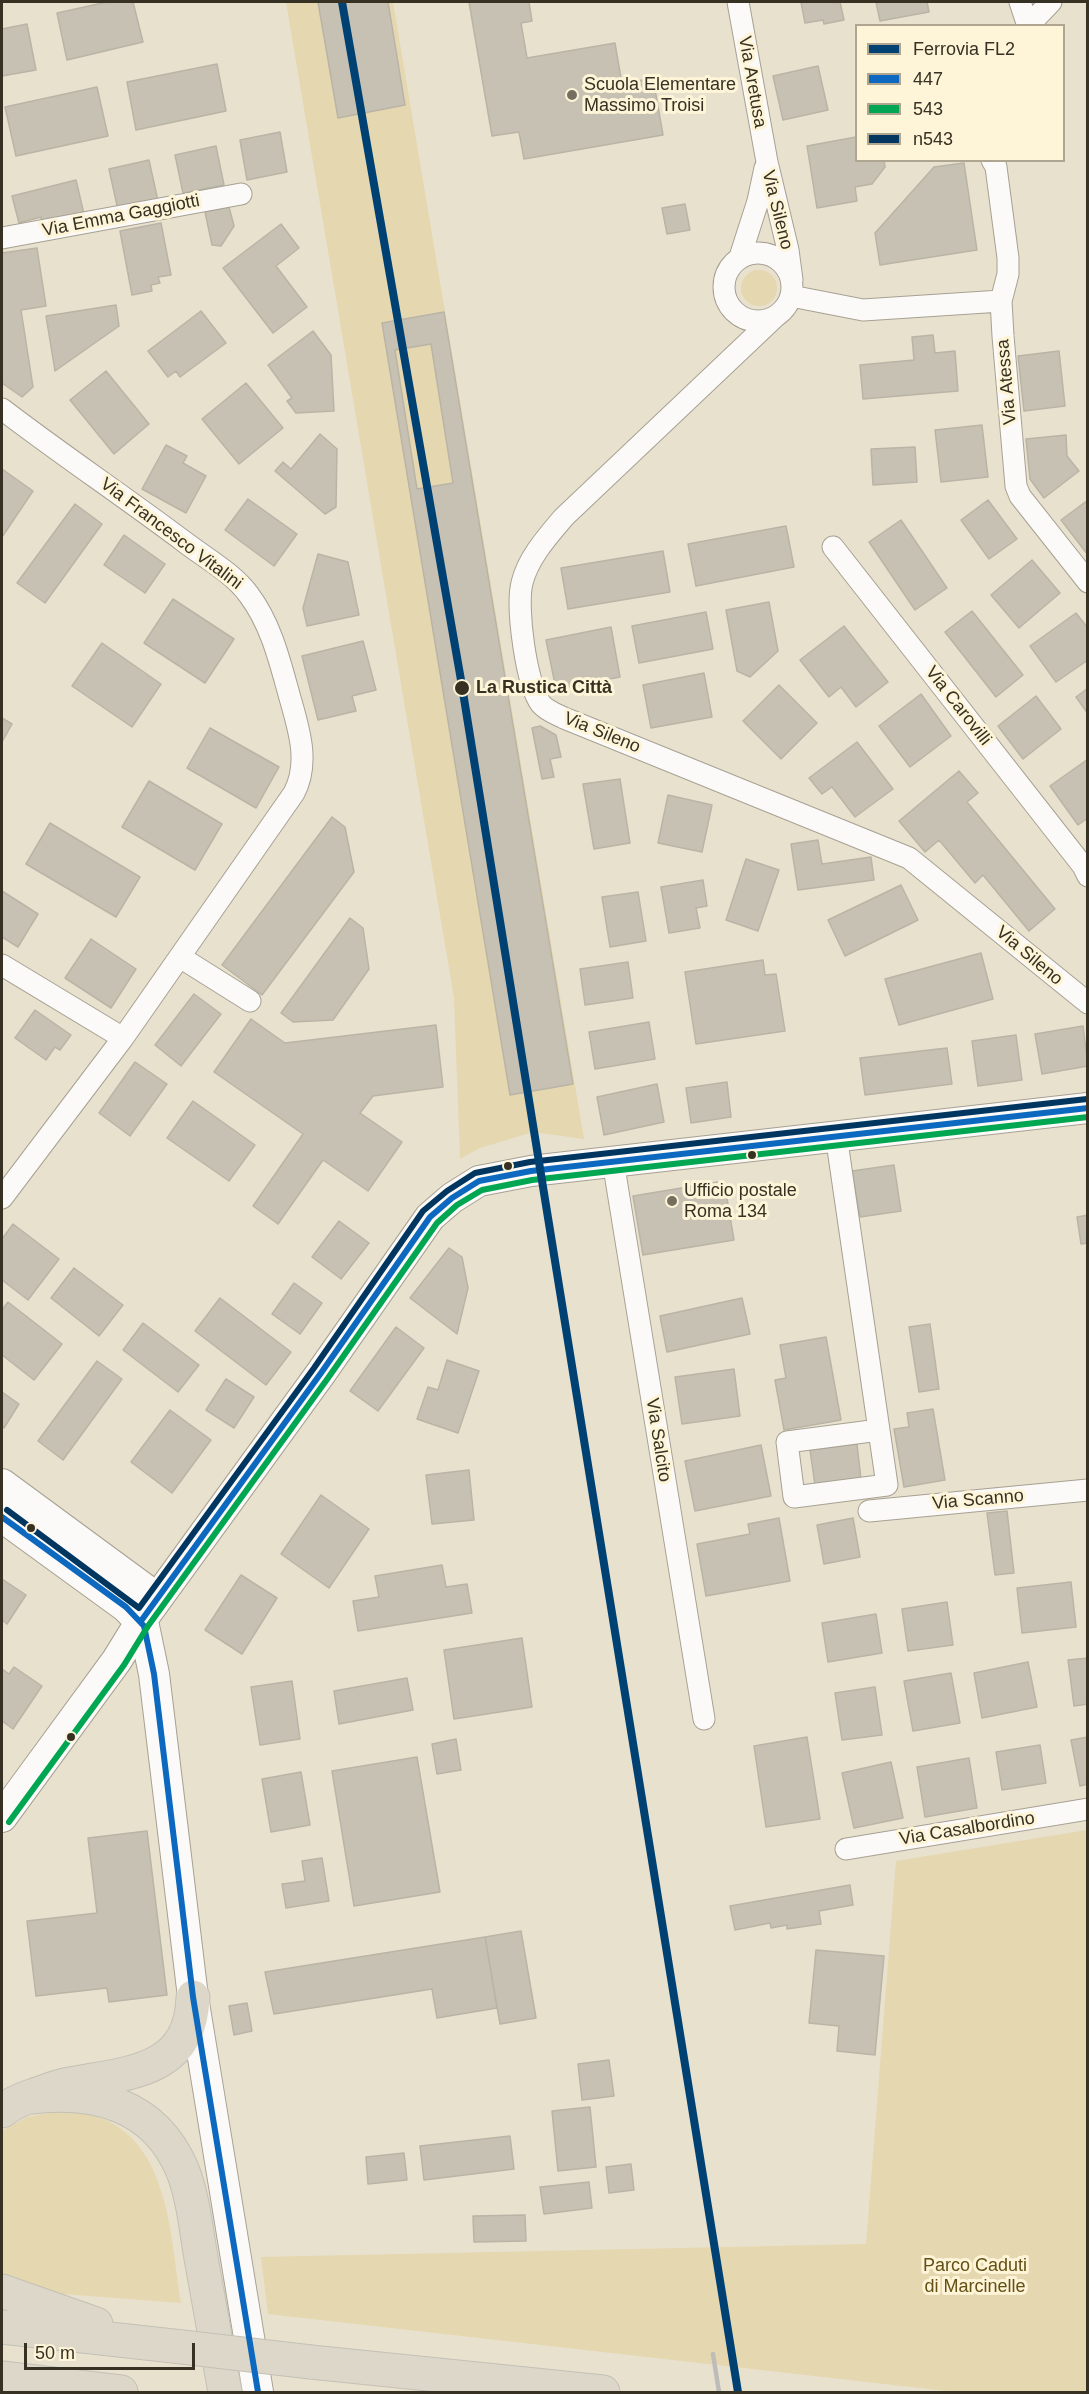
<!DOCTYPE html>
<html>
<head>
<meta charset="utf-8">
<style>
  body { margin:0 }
  #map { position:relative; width:1089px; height:2394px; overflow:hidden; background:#e8e1ce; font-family:Arial,sans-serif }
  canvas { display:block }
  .frame { position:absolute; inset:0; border:3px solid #363123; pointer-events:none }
  .legend { position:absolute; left:855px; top:24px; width:210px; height:138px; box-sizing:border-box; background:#fef4d8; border:2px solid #aea690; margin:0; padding:8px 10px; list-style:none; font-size:18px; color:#363123 }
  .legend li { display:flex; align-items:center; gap:12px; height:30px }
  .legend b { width:30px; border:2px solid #aea690 }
  .scale { position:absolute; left:24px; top:2343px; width:171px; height:27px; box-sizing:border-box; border:3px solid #363123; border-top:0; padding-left:8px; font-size:18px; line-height:21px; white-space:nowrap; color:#363123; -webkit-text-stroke:4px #fef4d8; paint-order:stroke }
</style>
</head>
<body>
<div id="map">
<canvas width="1089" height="2394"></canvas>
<div class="frame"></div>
<ul class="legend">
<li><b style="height:8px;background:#004174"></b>Ferrovia FL2</li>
<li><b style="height:8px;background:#0c69bf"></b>447</li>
<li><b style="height:8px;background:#00a651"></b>543</li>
<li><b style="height:8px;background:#00365f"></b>n543</li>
</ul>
<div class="scale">50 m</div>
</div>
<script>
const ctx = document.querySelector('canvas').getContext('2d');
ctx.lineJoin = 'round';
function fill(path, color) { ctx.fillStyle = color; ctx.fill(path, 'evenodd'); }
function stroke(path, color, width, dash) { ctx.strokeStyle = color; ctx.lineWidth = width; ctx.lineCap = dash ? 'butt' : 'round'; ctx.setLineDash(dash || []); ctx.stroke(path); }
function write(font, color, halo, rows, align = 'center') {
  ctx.font = font + ' Arial,sans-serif'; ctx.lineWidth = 6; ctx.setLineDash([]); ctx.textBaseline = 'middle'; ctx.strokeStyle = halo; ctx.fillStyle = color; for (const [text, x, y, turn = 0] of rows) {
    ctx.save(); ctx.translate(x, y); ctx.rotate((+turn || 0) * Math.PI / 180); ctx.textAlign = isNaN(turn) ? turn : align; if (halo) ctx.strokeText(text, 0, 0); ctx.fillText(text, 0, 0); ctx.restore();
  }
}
fill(new Path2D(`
  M286 2H393L584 1139 533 1132 480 1148 460 1159 454 998Z
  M741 288a18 18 0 1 1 36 0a18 18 0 1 1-36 0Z
  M1087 1830V2392H955L268 2314 261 2257 866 2244 896 1861Z
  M58 2111C73 2112 88 2113 103 2119 170 2146 171 2242 181 2303L37 2292 2 2276V2131L27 2117Z`), '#e5d7af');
const building = new Path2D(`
  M107 2H133L143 42 67 60 57 13Z
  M318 2H388L405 105 338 118Z
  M469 2H529L532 21 521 23 527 58 615 43 622 84 653 78 663 135 524 159 519 132 492 136Z
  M801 2H840L844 20 824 24 823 20 805 23Z
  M876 2H927L929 12 880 21Z
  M27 24 36 70 2 76V29Z
  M217 64 226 111 136 130 127 82Z
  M818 66 828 110 783 120 773 76Z
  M97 87 108 136 16 156 5 107Z
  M280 132 287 172 247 180 240 140Z
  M856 137V160H884L885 167 872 184 855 187 857 201 817 208 807 146Z
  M216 146 224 185 183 193 175 155Z
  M149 160 158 201 118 210 109 169Z
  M964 163 977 250 880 265 875 233 934 167Z
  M76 180 84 214 42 224 41 217 19 223 12 196Z
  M685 204 690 230 667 234 662 208Z
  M229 207 234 226 221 246 212 245 205 212Z
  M161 223 171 275 158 277 160 283 151 285 152 291 132 295 120 231Z
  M281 224 299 248 276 266 307 307 273 333 223 268Z
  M37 248 46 306 21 310 33 387 22 397 2 383V253Z
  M116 305 119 326 55 371 46 316Z
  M201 311 226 343 180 377 176 371 168 377 148 351Z
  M444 312 573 1084 510 1095 382 323Z
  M313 331 331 355 334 411 296 413 287 401 292 398 268 365Z
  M933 335 935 353 955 351 958 391 863 399 860 365 914 360 912 337Z
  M431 344 453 483 417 489 395 350Z
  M1059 351 1065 406 1024 411 1018 356Z
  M106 371 149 424 114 454 70 400Z
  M246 383 283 428 239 464 202 419Z
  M982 425 988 477 941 482 935 430Z
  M320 434 337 449 336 507 325 514 275 471 283 462 291 469Z
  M1066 435 1067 456 1079 471 1044 498 1030 479 1026 439Z
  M166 445 187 456 183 463 206 476 186 513 142 489Z
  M915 447 917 482 873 485 871 449Z
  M2 469 33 491 2 537Z
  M248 499 297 534 274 566 225 530Z
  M988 500 1017 539 989 559 961 520Z
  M1088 500V555L1061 520Z
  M75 504 102 524 45 603 17 583Z
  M901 520 947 588 915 610 869 542Z
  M786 526 794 567 696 586 688 544Z
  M124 535 165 564 145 593 104 565Z
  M663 551 670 592 568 609 561 568Z
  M318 554 348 562 359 615 307 626 303 608Z
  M1032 560 1060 593 1019 628 991 595Z
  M173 599 234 639 205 683 144 643Z
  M769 602 778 651 750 677 737 671 726 610Z
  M972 611 1023 675 996 697 945 632Z
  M706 612 713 649 639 663 632 626Z
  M1076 613 1088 628V660L1056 682 1030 646Z
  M844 626 888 682 856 707 841 687 829 697 800 660Z
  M611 627 620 677 556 689 546 640Z
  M363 641 376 690 352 696 356 711 318 720 302 656Z
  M102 643 161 684 132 727 72 686Z
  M704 673 712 717 651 728 643 685Z
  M779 685 817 723 781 759 743 721Z
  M1088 688V714L1076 697Z
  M921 694 951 736 910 767 879 726Z
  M1036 696 1061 729 1023 759 998 726Z
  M2 718 12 724 2 742Z
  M540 726 556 735 561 757 550 759 554 777 542 779 532 728Z
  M210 728 279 767 256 808 187 768Z
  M857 742 893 789 855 817 832 787 822 794 809 778Z
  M1088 759V818L1078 825 1050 786Z
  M959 771 978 793 967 802 1055 909 1029 931 983 875 975 883 939 840 925 852 899 821Z
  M620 779 630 843 594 849 583 784Z
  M149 781 222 824 195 870 122 827Z
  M668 795 712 805 702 852 658 843Z
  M332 817 345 827 354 872 262 995 222 965Z
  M50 823 140 877 116 917 26 864Z
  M818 840 822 864 871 857 874 880 798 890 791 844Z
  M746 859 779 870 758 931 726 920Z
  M703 880 707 906 696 908 700 928 669 933 661 887Z
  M901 885 918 920 845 956 828 920Z
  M2 891 38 914 18 947 2 937Z
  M638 892 646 941 610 947 602 897Z
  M350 918 363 928 369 969 333 1020 293 1022 281 1013Z
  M91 939 136 969 111 1008 65 978Z
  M981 953 993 999 899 1025 885 979Z
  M763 960 765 975 776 974 785 1031 696 1044 685 972Z
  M628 962 633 998 585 1005 580 969Z
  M194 994 221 1014 181 1066 155 1045Z
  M35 1010 71 1035 60 1050 55 1047 46 1060 15 1038Z
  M251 1019 285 1043 436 1025 443 1087 373 1096 360 1113 402 1142 368 1191 323 1160 278 1224 253 1206 303 1134 214 1072Z
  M649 1022 655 1059 595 1069 589 1032Z
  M1083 1026 1088 1066 1042 1074 1035 1034Z
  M1016 1035 1022 1080 978 1086 972 1041Z
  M947 1048 952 1084 865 1095 860 1058Z
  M135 1062 167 1084 130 1136 99 1113Z
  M727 1082 731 1117 691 1123 686 1088Z
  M657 1084 664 1122 604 1135 597 1097Z
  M193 1101 255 1145 229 1181 167 1138Z
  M894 1165 901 1211 860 1217 852 1171Z
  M724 1181 734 1240 643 1255 633 1196Z
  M1088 1215V1243L1081 1244 1077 1217Z
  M339 1221 369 1243 341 1279 312 1257Z
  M13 1224 59 1259 28 1300 2 1280V1239Z
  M449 1248 462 1257 468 1288 457 1334 410 1298Z
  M74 1268 123 1305 99 1336 51 1298Z
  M294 1283 322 1303 300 1334 272 1314Z
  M220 1298 291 1352 266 1385 195 1331Z
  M742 1298 750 1334 667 1352 660 1316Z
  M8 1302 62 1344 34 1380 2 1355V1310Z
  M143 1323 199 1365 178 1392 123 1350Z
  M930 1324 939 1389 919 1392 909 1327Z
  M396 1327 424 1348 378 1411 350 1391Z
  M826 1337 841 1420 784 1430 775 1380 786 1378 780 1345Z
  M447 1360 479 1371 458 1433 417 1419 428 1387 438 1390Z
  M97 1361 122 1379 63 1460 38 1441Z
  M734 1369 740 1416 682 1424 675 1377Z
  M226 1379 254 1397 234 1428 206 1410Z
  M2 1392 19 1404 4 1428 2 1426Z
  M933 1409 945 1480 904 1487 894 1429 909 1427 907 1413Z
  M170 1410 211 1440 172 1493 131 1462Z
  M857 1444 861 1479 815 1485 810 1450Z
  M761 1445 771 1496 695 1511 685 1461Z
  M469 1470 474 1520 432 1524 426 1475Z
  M321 1495 369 1529 329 1588 281 1554Z
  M1007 1511 1014 1573 995 1575 987 1513Z
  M779 1518 790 1581 706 1596 697 1544 750 1534 748 1524Z
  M853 1518 860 1557 824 1564 817 1525Z
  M442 1565 446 1587 467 1584 472 1613 358 1631 353 1601 379 1597 375 1576Z
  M241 1575 277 1598 242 1654 205 1630Z
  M2 1579 26 1595 7 1624 2 1620Z
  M1071 1582 1076 1627 1022 1633 1017 1588Z
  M947 1602 953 1645 908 1651 902 1609Z
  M876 1614 882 1653 828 1662 822 1623Z
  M522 1638 532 1707 454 1719 444 1650Z
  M1088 1658V1704L1074 1706 1068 1660Z
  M1028 1662 1037 1707 982 1718 974 1673Z
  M14 1667 42 1686 13 1729 2 1721V1669L9 1674Z
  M951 1673 960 1723 913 1731 904 1681Z
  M407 1678 413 1710 339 1724 334 1691Z
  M292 1681 300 1739 260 1745 251 1687Z
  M875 1687 882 1735 842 1740 835 1693Z
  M807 1737 820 1819 766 1827 754 1746Z
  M1088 1737V1784L1080 1786 1071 1740Z
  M456 1739 461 1770 437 1774 432 1744Z
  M1040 1745 1046 1783 1002 1790 996 1752Z
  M417 1757 440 1892 354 1906 332 1771Z
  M969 1758 977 1808 925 1817 917 1767Z
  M891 1762 903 1818 854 1828 842 1773Z
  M301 1772 310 1825 271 1832 262 1779Z
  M147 1831 167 1995 109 2002 107 1988 36 1996 27 1921 97 1913 88 1838Z
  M322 1858 329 1901 286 1908 282 1884 305 1881 302 1861Z
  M850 1885 853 1905 819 1911 821 1924 787 1929V1925L771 1928 770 1923 735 1930 730 1906Z
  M521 1931 536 2018 500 2024 485 1937Z
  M485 1937 497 2008 437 2018 432 1989 274 2014 265 1972Z
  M816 1950 884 1956 875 2055 837 2051 839 2026 809 2023Z
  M247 2003 252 2031 234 2035 229 2006Z
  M609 2060 614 2096 582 2100 578 2064Z
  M590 2107 596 2167 558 2171 552 2111Z
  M510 2136 514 2169 424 2180 420 2146Z
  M404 2153 407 2180 368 2184 366 2157Z
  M631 2164 634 2190 609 2193 606 2167Z
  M589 2182 592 2208 544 2214 540 2187Z
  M525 2215 526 2241 474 2242 473 2216Z`);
fill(building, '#c6c1b2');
stroke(building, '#bab4a6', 1.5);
const street = new Path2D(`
  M738 2 767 162 788 250 792 280
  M1020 2 1028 26
  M1028 26 1051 2
  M992 160 996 167 1008 258V274L1001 301 1003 336 1016 486 1020 496 1088 582
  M2 238 241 194
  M724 287a34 34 0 1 1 68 0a34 34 0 1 1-68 0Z
  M740 257 758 201 765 168
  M791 296 863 310 1001 301
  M775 317 564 517C547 537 528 558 522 583 516 607 526 684 541 704 547 711 556 714 564 718L909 858 1088 1003
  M2 409C62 455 125 497 186 543 207 559 234 574 249 595 273 627 281 667 292 705 300 733 309 765 294 793L123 1038 2 1198
  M833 547 1083 866 1088 876
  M180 957 250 1001
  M2 965 123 1038
  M836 1135 887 1485 794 1497 787 1442 879 1430
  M613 1161 704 1719
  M869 1511 1088 1490
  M846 1849 1088 1809`);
const secondary = new Path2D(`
  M2 1484 157 1598
  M2 1517 126 1607 144 1626 154 1674 193 1997 258 2392
  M2 1817 117 1660 141 1621 321 1373 430 1217 452 1198 479 1181 531 1171 1088 1108`);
const highway = new Path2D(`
  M31 2097C95 2090 154 2104 182 2169 193 2196 196 2229 201 2258 209 2303 217 2348 225 2392
  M2 2111C12 2103 22 2099 34 2095 44 2092 55 2087 65 2085 123 2073 191 2075 193 1997
  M2 2291 96 2324
  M2 2327 182 2347
  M311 2362 603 2392
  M2 2378 121 2392`);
stroke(street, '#a7a193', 23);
stroke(secondary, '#a7a193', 32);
stroke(highway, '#c3c0b6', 35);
stroke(street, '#fcfaf8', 21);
stroke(secondary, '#fcfaf8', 30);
stroke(highway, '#dcd7c8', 33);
stroke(new Path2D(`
  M713 2354 719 2392`), '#bebcb8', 4.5);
const highwayBridge = new Path2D(`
  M182 2347 311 2362`);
stroke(highwayBridge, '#c3c0b6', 35, []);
stroke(highwayBridge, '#dcd7c8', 33);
stroke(new Path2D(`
  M2 1517 126 1607 144 1626 154 1674 193 1997 258 2392
  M141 1621 321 1373 430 1217 452 1198 479 1181 531 1171 1088 1108`), '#0c69bf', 6);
stroke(new Path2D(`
  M9 1822 124 1665 148 1626 328 1378 437 1223 457 1205 482 1190 532 1180 1088 1117`), '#00a651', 6);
stroke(new Path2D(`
  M7 1510 139 1608 314 1368 423 1211 447 1191 475 1173 530 1162 1087 1099`), '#00365f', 6);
stroke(new Path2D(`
  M342 2 461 680 738 2392`), '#004174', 8);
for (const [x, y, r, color] of [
  [572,95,6,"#746f5f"],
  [462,688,8,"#363123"],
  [752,1155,5,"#363123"],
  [508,1166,5,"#363123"],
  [672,1201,6,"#746f5f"],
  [31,1528,5,"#363123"],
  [71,1737,5,"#363123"]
]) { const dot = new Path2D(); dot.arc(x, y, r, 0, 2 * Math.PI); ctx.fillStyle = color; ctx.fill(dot); stroke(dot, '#fef4d8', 2); }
write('18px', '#363123', '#fef4d8', [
  ["Via Aretusa",752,82,80],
  ["Via Sileno",777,210,76],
  ["Via Emma Gaggiotti",121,216,-11],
  ["Via Atessa",1007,382,-95],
  ["Via Francesco Vitalini",171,534,37],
  ["Via Carovilli",958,706,52],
  ["Via Sileno",602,733,22],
  ["Via Sileno",1029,956,40],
  ["Via Salcito",658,1440,81],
  ["Via Scanno",978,1500,-5],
  ["Via Casalbordino",967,1829,-9]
]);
write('18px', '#363123', '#fef4d8', [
  ["Scuola Elementare",584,85],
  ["Massimo Troisi",584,106],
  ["Ufficio postale",684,1191],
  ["Roma 134",684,1212]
], 'left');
write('bold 18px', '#363123', '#fef4d8', [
  ["La Rustica Città",476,688]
], 'left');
write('18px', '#645015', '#fef4d8', [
  ["Parco Caduti",975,2266],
  ["di Marcinelle",975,2287]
]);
</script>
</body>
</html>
